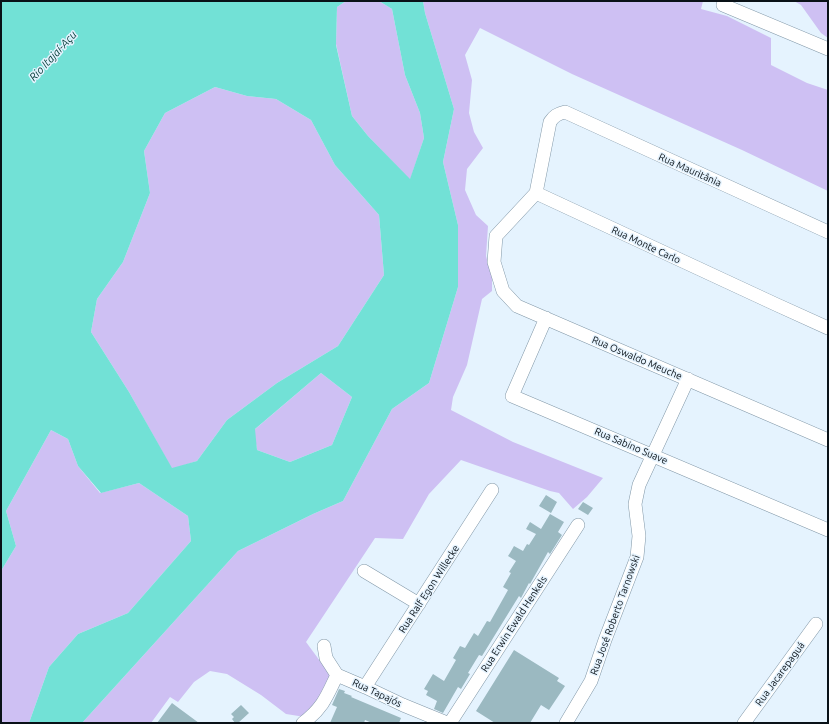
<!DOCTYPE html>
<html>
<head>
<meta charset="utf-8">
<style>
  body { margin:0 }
  #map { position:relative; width:829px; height:724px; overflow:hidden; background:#e5f3fe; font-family:Ubuntu,sans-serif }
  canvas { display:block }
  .frame { position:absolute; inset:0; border:2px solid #091117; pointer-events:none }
</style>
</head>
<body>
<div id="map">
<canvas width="829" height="724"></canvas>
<div class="frame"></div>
</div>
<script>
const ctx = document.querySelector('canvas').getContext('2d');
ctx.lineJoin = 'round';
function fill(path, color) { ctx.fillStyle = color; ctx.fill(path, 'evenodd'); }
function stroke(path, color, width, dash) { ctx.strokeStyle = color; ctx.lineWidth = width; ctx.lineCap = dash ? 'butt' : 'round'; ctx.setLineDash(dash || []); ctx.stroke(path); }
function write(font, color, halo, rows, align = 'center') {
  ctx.font = font + ' Ubuntu,sans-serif'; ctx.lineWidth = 3; ctx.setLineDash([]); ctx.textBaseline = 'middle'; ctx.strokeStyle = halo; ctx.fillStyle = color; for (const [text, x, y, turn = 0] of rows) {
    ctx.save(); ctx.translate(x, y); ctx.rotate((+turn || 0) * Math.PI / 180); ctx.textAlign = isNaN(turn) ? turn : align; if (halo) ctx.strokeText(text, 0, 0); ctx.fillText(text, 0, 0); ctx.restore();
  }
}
fill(new Path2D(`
  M346 1H379L392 9 405 75 420 113 424 138 410 180 368 136 352 116 336 44 337 7Z
  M423 1H703L701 9 727 16 771 38V65L807 83 828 90V191L742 150 572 74 480 28 465 55 472 80 469 113 474 132 483 148 467 169 465 190 476 215 488 226 486 256 492 277V291L482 299 467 365 453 397 451 410 513 442 603 478 587 497 573 509 559 493 550 491 461 460 429 494 403 539 375 538 306 642 331 676 316 709 305 717 286 714 261 695 227 674 210 671 194 682 178 702 170 697 151 723H82L238 551 313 514 343 501 392 409 429 383 458 287V225L443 162 454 109 425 13Z
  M794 1H828V38L821 33 801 5Z
  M215 87 247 96 276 99 311 120 335 165 379 215 384 275 338 346 277 383 227 420 197 461 172 469 129 392 91 332 97 299 123 262 150 193 144 151 165 113Z
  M321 373 352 397 332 445 290 462 257 450 254 430Z
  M51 430 68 439 78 466 100 493 139 483 188 516 191 541 128 613 78 634 49 667 29 723H1V571L16 546 6 511Z`), '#cec0f3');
fill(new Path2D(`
  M1 1H346L337 7 336 45 352 116 368 136 410 179 424 138 420 113 405 75 392 9 379 1H423L425 13 454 109 443 162 458 225V287L429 383 392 409 343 501 313 514 238 551 82 723H29L49 667 78 634 128 613 191 541 188 516 139 483 101 493 78 466 68 439 51 430 6 511 16 546 1 571ZM215 87 247 96 276 99 311 120 335 165 379 215 384 275 338 346 277 383 227 420 197 461 172 468 129 392 91 332 97 299 123 262 150 193 144 151 165 113ZM321 373 352 397 332 445 290 462 257 450 255 429Z`), '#72e1d6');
fill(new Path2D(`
  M546 495 557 502 551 513 539 506Z
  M583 502 593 508 588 515 578 509Z
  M550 514 564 522 558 532 562 535 550 554 548 552 530 584 529 583 521 598 519 596 482 656 479 655 468 673 470 674 461 689 458 687 443 713 434 709 437 701 426 695 428 691 424 689 433 674 444 681 456 660 453 658 460 646 465 648 474 633 478 636 487 621 490 622 508 590 503 587 511 573 509 572 516 561 508 556 510 553 514 546 523 551 527 544 529 545 536 534 526 529 530 522 541 529Z
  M514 650 559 678 557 681 565 686 549 710 541 705 530 723H495L476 711Z
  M339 689 345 691 344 693 352 696 351 697 401 718 399 723H372L365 720 364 723H330L337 707 332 705Z
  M172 703 180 709 199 723H157Z
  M241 705 249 713 238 723H235L232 719 234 717 231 714Z`), '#9bb9c1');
const minor = new Path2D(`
  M723 5 828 49
  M536 193 496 236 494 262 503 291 517 306 828 440
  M536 193 550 122C554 116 557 114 565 112L828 232
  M536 193 775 304 828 328
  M546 318 512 396 828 530
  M364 571 419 604
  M324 646 326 658 337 675 365 687 403 705 447 723
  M365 687 492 490
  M303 723C323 708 327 696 337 675
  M450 723 578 525
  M566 723 591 681 605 640 637 557 639 536 635 504 639 485 688 379
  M744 723 816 624`);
stroke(minor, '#8197a7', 14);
stroke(minor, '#fff', 13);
write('10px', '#091117', '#e5f3fe', [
  ["Rua Mauritânia",690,170,24],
  ["Rua Monte Carlo",646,245,25],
  ["Rua Oswaldo Meuche",637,358,23],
  ["Rua Sabino Suave",631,446,23],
  ["Rua Ralf Egon Willecke",429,589,-57],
  ["Rua José Roberto Tarnowski",615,615,-70],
  ["Rua Erwin Ewald Henkels",514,624,-57],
  ["Rua Jacarepaguá",780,674,-54],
  ["Rua Tapajós",377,693,25]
]);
write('italic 11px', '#043b37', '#e5f3fe', [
  ["Rio Itajaí-Açu",53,56,-47]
]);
</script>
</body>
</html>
